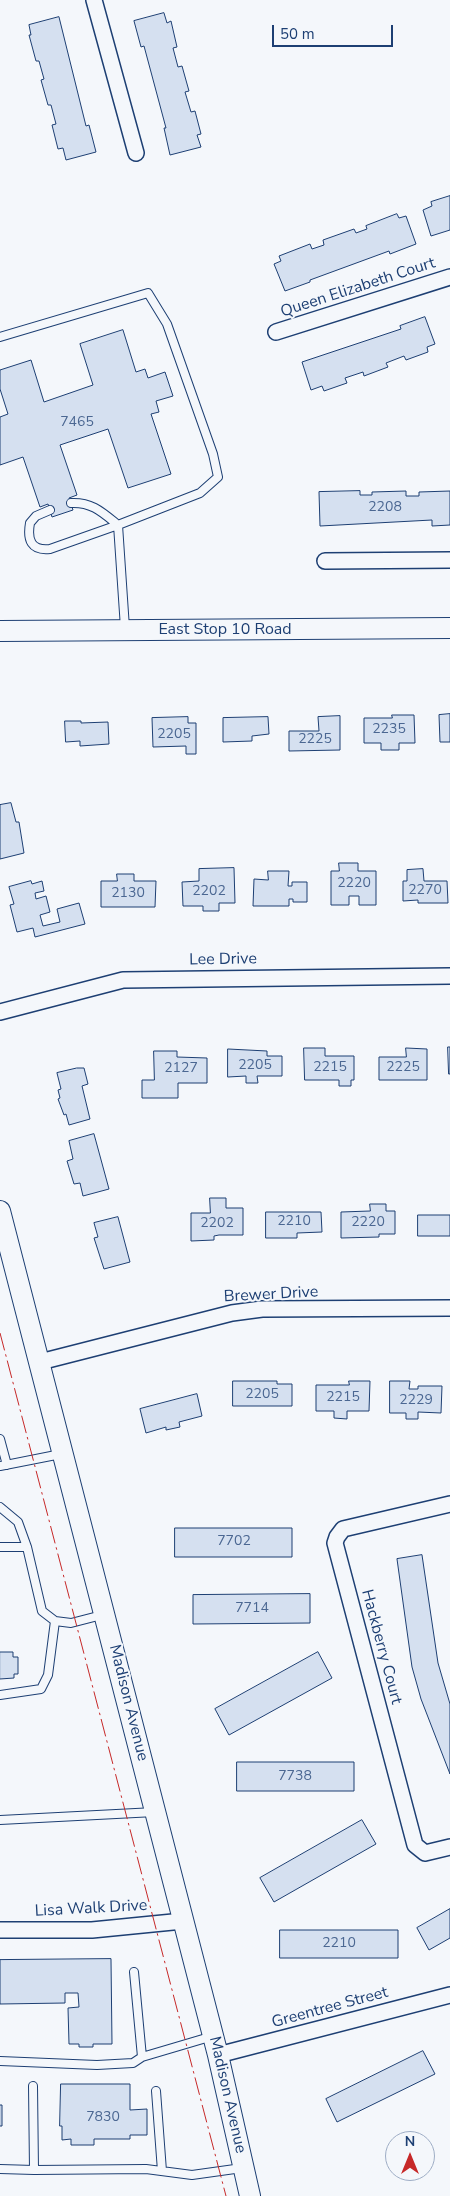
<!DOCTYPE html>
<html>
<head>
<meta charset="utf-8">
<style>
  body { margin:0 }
  #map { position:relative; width:450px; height:2196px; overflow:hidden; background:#f4f7fb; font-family:"Nunito Sans",sans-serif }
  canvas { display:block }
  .north { position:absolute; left:385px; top:2131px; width:50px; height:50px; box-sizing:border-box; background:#f4f7fb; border:1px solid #9eadc5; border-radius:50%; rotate:0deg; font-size:14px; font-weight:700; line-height:20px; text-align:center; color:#1d3f73 }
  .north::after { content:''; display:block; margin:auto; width:18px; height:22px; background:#c62828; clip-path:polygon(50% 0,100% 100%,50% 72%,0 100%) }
  .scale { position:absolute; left:272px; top:25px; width:121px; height:22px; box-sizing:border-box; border:2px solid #1d3f73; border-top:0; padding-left:6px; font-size:15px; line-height:18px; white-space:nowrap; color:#1d3f73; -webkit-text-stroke:4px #f4f7fb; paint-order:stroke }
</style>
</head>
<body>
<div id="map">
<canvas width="450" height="2196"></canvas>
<div class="north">N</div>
<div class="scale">50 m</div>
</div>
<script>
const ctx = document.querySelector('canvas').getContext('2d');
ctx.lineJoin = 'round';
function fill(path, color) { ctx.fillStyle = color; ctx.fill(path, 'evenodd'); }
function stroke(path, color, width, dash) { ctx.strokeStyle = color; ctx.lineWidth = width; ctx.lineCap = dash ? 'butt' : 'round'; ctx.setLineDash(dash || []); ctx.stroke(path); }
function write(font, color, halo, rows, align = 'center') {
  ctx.font = font + ' "Nunito Sans",sans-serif'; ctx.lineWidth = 4; ctx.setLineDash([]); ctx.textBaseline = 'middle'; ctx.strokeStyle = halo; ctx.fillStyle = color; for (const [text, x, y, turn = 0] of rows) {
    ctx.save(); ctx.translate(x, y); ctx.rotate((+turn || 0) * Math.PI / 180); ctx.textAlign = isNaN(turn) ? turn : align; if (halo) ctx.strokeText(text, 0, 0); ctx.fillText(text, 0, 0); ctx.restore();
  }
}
const building = new Path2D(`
  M164 13 167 23 171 21 177 47 173 48 178 67 182 66 189 91 185 92 191 112 195 111 201 134 197 135 201 147 170 155 164 128H166L144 46 141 47 134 21Z
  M59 17 86 126 89 125 96 152 66 160 63 148 58 149 52 125 56 124 51 105H48L41 80 44 79 39 61H36L29 35H31L29 25Z
  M450 196V230L431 236 423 210 432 206 431 202Z
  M397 214 399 218 406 216 416 244 390 254 389 251 310 280V282L285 291 274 264 281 261 279 256 310 244 312 249 324 245 323 240 354 229 356 233 367 229 366 226Z
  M425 317 435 344 427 347 428 352 406 360 404 356 386 363 388 367 364 376 363 372 345 378 347 383 324 391 322 386 311 390 302 362 401 329 400 326Z
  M123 330 136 372 145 369 148 378 165 372 173 396 156 401 159 412 151 414 171 474 128 488 108 429 60 445 77 495 69 498 73 510 52 517 48 504 40 507 23 457 0 465V417L8 414 0 389V370L31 360 44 402 93 385 80 344Z
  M360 491V495H372V492L406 491V496H419V492L450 491V525L432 526V520L320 526 319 492Z
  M450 714V742H440L439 715Z
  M392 715H414L415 743H399V750H381V743H364V718H392Z
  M340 716V750L289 751V731H319L318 717Z
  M188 717V723H196V754H186V746L153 747 152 718Z
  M268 717 269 734 252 736V741L223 742V718Z
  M65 721H81V723L108 722 109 744 80 746V741L66 742Z
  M11 803 16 822H19L24 853 0 859V805Z
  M339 863H358V871H376V905H359V896H349V905H331V871H339Z
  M234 868 235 903H219V911H203V906H183L182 882 199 881V869Z
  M423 869 424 881H447L448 903H418V900L403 901V881H407V870Z
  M268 871H289L288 886H292V882H307V902H293V899H289V906H253L254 879 268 880Z
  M117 874H134V881H156L155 907H101V881H117Z
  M31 881 32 884 42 881 44 891 35 893 36 899 46 896 50 912 40 915 43 926 60 922 57 909 79 903 85 924 35 937 33 928 17 932 10 905 14 904 9 887Z
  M448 1047H450V1074H449Z
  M304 1048H325V1056H354V1080H351V1086H339V1080H305Z
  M406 1048 427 1049V1080H379V1057H406Z
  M228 1049 267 1051V1056H282V1076H257L258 1083H246V1076L228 1077Z
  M154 1051H177V1057L207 1058V1083H178V1098H142V1080H154Z
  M77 1068H84L88 1084 82 1086 90 1119 69 1125 66 1114 64 1115 58 1099 60 1098 58 1090 61 1089 57 1073Z
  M94 1134 109 1189 83 1196 80 1183 74 1184 67 1161 73 1159 69 1141Z
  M210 1198H226V1208H243V1235H219L214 1236V1240L191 1241V1213H210Z
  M370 1204H386V1211H395V1234H379V1237L341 1238V1212L370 1211Z
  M266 1212H321L322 1232 297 1233V1238H266Z
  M418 1215H450V1236H418Z
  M118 1217 130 1262 104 1269 94 1238 98 1237 94 1223Z
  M233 1381H277V1384H292V1406H233Z
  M349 1381H370L369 1411H347V1419L334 1418V1411H316V1385H349Z
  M390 1381H410L409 1389H418V1386H442L441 1413 418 1412V1419H406V1413H390Z
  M197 1394 202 1416 179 1422 180 1427 166 1430V1427L146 1433 140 1409Z
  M175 1528H292V1557H175Z
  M422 1555 438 1663 450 1704V1774L421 1699 412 1667 397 1559Z
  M310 1594V1623L193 1624V1595Z
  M0 1652H13V1657H18V1674H14V1678L0 1679Z
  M318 1652 332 1678 229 1735 215 1709Z
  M237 1762H354V1791H237Z
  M362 1820 376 1844 274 1902 260 1878Z
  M450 1909V1938L429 1950 417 1928Z
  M280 1930H398V1958H280Z
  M111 1959 112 2044H93V2047H79V2044H69L68 2008 79 2007 78 1993H65V2003L0 2004V1960Z
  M423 2051 435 2074 337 2122 326 2099Z
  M61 2084H130V2110L147 2109V2135H130V2139H94V2145H71V2139L62 2140V2126H60Z
  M0 2105H2V2126H0Z`);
fill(building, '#d5e0f0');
stroke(building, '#1d3f73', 1);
const lane = new Path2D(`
  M0 337 148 293 167 324 213 454 218 477 200 493 118 525 125 628
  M50 510 36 516 30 523C27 540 31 551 50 549L118 525C102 512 92 502 71 503
  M0 1439 7 1465
  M0 1466 61 1454
  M0 1507 18 1522 27 1547
  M0 1547H27L42 1611 55 1621 71 1623 102 1615
  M0 1695 41 1689 48 1675 55 1621
  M0 1820 155 1812
  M134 1972 142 2057
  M0 2061 97 2065 133 2063 142 2057 213 2036
  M33 2086 34 2170 146 2169 192 2175 242 2168
  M156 2091 162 2171
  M0 2169 34 2170`);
const street = new Path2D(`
  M94 0 136 153
  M276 332 450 277
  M325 561 450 560
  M0 1012 123 980 450 976
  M40 1362 232 1313 262 1309 450 1308
  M450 1504 343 1529 337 1537 335 1543 415 1845 425 1853 450 1847
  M0 1930H92L183 1921
  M218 2055 450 1995`);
const secondary = new Path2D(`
  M0 631 450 628
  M0 1211 218 2055 250 2196`);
stroke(lane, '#1d3f73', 10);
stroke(street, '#1d3f73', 18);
stroke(secondary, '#1d3f73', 22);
stroke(lane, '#f4f7fb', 8);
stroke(street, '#f4f7fb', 15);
stroke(secondary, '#f4f7fb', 20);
stroke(new Path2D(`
  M0 1333 226 2196`), '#c62828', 1, [18, 4, 2.5, 4]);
write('14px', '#4b6792', null, [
  ["7465",77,423],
  ["2208",385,508],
  ["2235",389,730],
  ["2205",174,735],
  ["2225",315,740],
  ["2220",354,884],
  ["2270",425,891],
  ["2202",209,892],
  ["2130",128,894],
  ["2205",255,1066],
  ["2215",330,1068],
  ["2225",403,1068],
  ["2127",181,1069],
  ["2210",294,1222],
  ["2220",368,1223],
  ["2202",217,1224],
  ["2205",262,1395],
  ["2215",343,1398],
  ["2229",416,1401],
  ["7702",234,1542],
  ["7714",252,1609],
  ["7738",295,1777],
  ["2210",339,1944],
  ["7830",103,2118]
]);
write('16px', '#1d3f73', '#f4f7fb', [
  ["Queen Elizabeth Court",358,288,-18],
  ["East Stop 10 Road",225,630],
  ["Lee Drive",223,960,-1],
  ["Brewer Drive",271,1295,-3],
  ["Hackberry Court",381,1647,75],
  ["Madison Avenue",128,1703,76],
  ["Lisa Walk Drive",91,1909,-3],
  ["Greentree Street",330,2008,-15],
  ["Madison Avenue",227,2095,77]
]);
</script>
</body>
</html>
